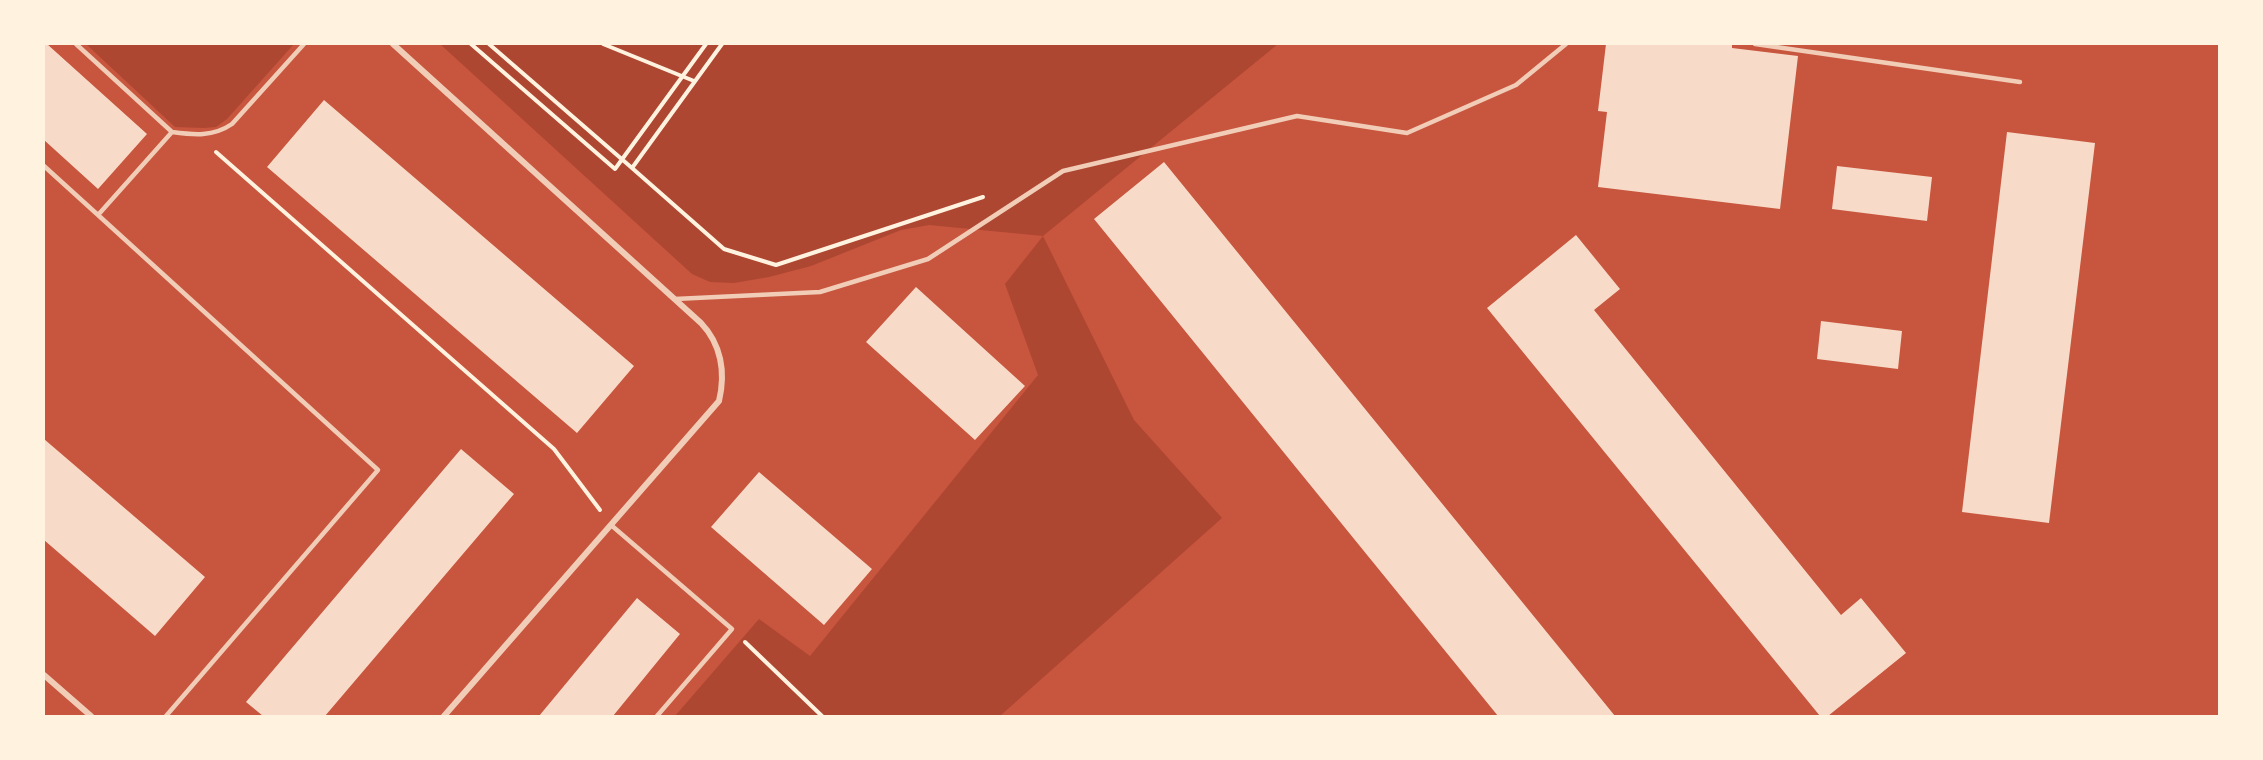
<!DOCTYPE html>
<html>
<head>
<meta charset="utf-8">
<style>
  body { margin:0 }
  #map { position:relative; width:2263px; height:760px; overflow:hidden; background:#c8553d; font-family:Commissioner,sans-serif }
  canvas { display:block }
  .frame { position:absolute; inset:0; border:45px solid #fff3e0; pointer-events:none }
</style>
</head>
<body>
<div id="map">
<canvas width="2263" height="760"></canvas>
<div class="frame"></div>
</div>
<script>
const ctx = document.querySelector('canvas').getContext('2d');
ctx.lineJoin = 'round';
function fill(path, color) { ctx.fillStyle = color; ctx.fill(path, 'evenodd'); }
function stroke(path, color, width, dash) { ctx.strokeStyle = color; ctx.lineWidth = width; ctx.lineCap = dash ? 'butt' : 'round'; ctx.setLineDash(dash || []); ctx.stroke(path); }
fill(new Path2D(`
  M86 44H294L227 119 216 127 204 128 175 127Z
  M440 44H1278L1043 236 1134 420 1222 518 1000 716H675L759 619 810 656 1038 375 1005 284 1043 236 929 225 901 230 811 266 769 277 734 283 710 282 692 274Z`), '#ae4732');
fill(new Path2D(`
  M44 44H47L147 134 98 189 44 140Z
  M1606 44H1732V48L1798 56 1780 209 1598 187 1607 112 1598 111Z
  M324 100 634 366 577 433 267 167Z
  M2007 132 2095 143 2049 523 1962 512Z
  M1164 162 1615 716H1498L1094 219Z
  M1837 166 1932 177 1927 221 1832 209Z
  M1576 235 1620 289 1594 310 1841 615 1861 598 1906 653 1828 716H1820L1487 308Z
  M916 287 1025 386 975 440 866 342Z
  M1821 321 1902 331 1898 369 1817 359Z
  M44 439 205 577 155 636 44 540Z
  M461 449 514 494 325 716H263L246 702Z
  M759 472 872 569 824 625 711 527Z
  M637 598 680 634 613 716H539Z`), '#f7dbc8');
stroke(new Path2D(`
  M471 44 615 169 706 44
  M489 44 632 168 722 44
  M603 44 694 81
  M216 152 554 449 600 510
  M632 168 724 249 776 265 983 197
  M745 642 822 716`), '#fff3e0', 4);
stroke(new Path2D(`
  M1755 44 2020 82
  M172 132C194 135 213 137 232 124L304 44
  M44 166 98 215 172 132 76 44
  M98 215 378 470 166 716
  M675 299 820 292 928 259 1063 171 1297 116 1407 133 1516 85 1566 44
  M611 525 732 629 657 716`), '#f1ccb7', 4.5);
stroke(new Path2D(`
  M393 44 701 323C721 344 726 372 719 401L444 716
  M44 675 91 716`), '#f1ccb7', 6);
</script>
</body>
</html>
